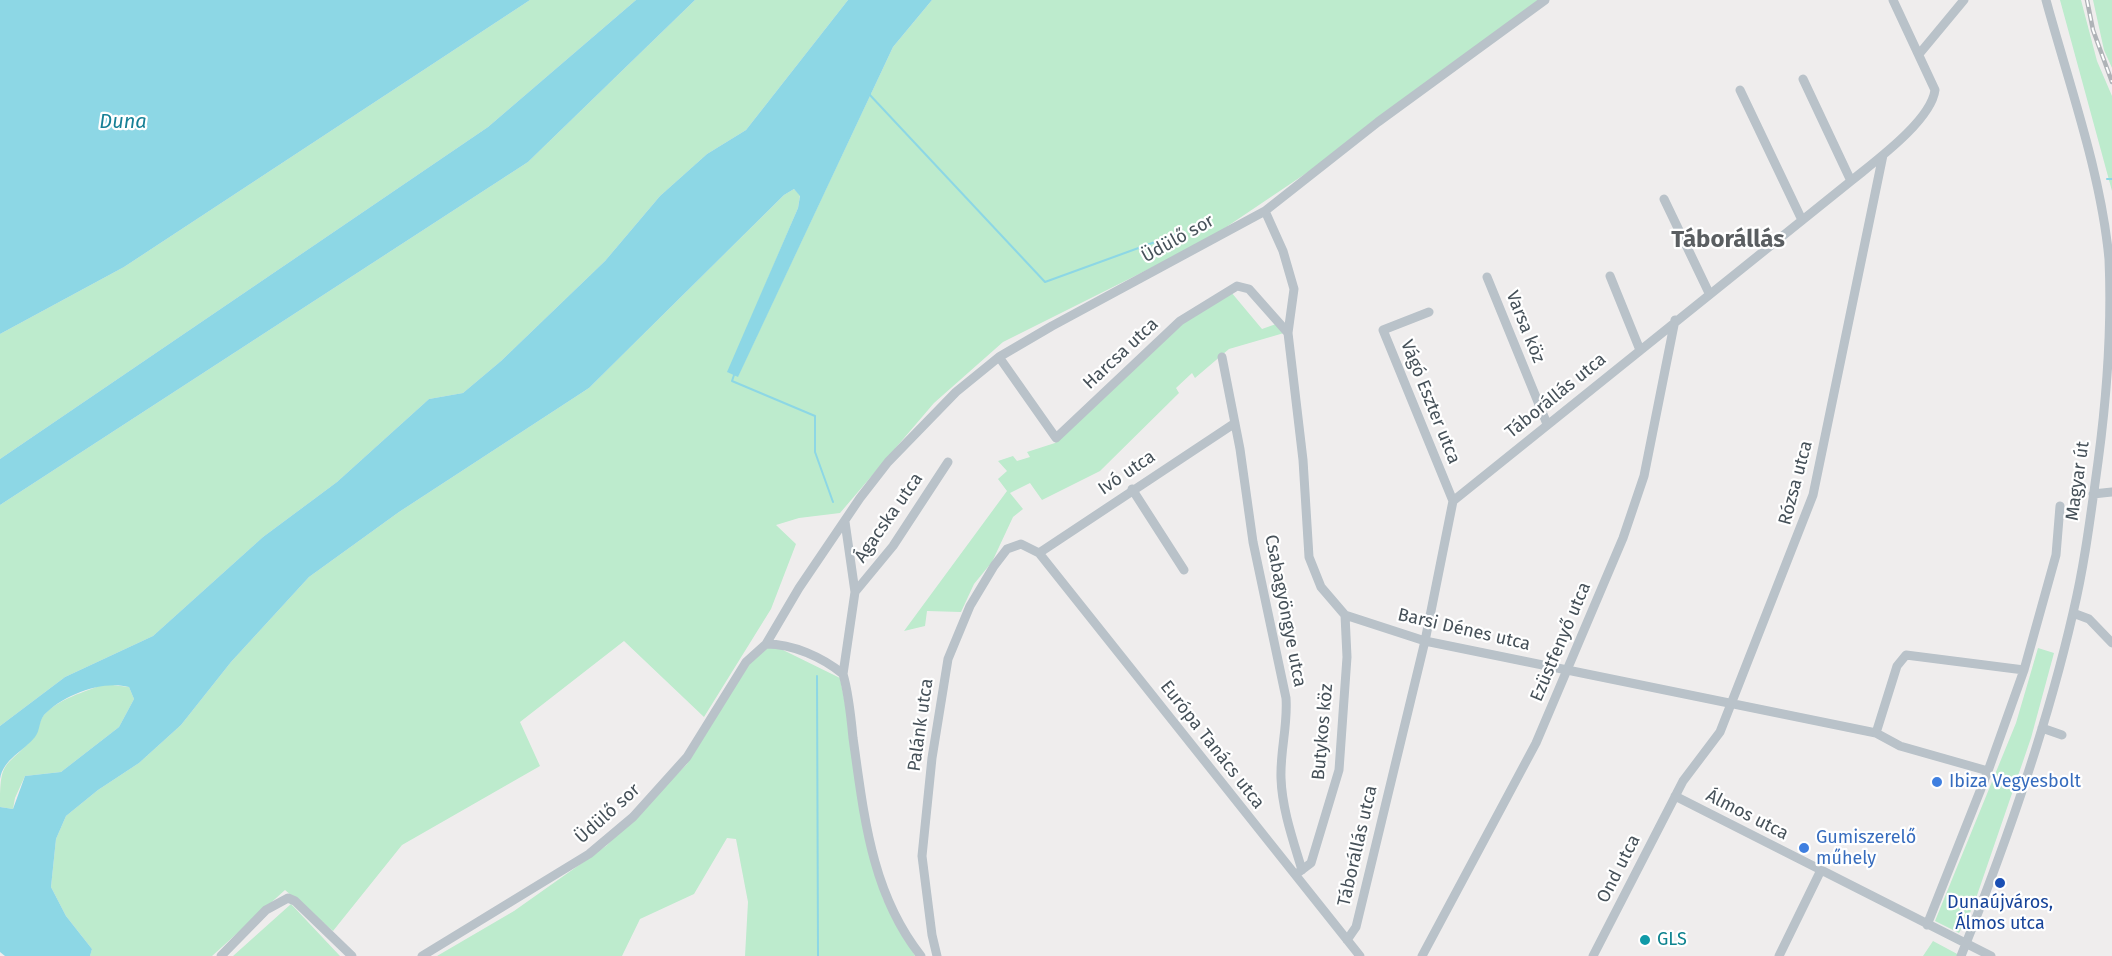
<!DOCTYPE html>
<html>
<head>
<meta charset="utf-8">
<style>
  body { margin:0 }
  canvas { display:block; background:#efeded }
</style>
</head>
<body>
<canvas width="2112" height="956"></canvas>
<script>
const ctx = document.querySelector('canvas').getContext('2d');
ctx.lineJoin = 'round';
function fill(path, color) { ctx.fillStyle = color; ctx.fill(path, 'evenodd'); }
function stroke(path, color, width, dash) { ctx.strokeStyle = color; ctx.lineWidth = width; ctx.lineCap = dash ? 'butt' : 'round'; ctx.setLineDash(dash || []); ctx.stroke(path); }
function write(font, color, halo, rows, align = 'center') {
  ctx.font = font + ' "Fira Sans",sans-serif'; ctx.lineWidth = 4.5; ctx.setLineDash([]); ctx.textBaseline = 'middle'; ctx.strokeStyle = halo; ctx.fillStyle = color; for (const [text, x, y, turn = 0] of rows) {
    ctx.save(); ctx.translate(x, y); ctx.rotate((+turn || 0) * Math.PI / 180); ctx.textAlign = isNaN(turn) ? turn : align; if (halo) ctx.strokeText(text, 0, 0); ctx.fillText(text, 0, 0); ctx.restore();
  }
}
fill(new Path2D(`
  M530 0H636L488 127 0 459V334L124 267Z
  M695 0H848L746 130 707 154 660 196 605 261 501 361 463 393 429 399 337 482 263 537 153 636 65 677 0 726V505L528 162Z
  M932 0H1545L1305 174 1207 240 1003 342 934 403 840 513 799 518 776 525 796 544 771 609 704 717 624 641 520 722 540 766 402 845 333 931 285 890 212 956H90L92 949 66 916 51 887 56 839 66 816 98 790 139 763 181 725 231 662 309 577 399 512 589 388 784 195 794 189 800 195 798 208 728 372 738 376 893 47Z
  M2060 0H2081L2097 61 2112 96V191Z
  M2093 0H2112V68L2104 50Z
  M1231 292 1262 329 1276 324 1284 333 1229 349 1195 378 1192 373 1176 388 1179 393 1100 471 1042 500 1030 483 1010 493 1023 509 1013 517 992 562 974 584 961 612 927 611 925 626 904 631 1007 491 998 479 1007 471 998 461 1013 456 1017 461 1030 457 1027 452 1055 443 1181 324Z
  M761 645 781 649 840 678 883 899 915 956H745L748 902 736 839 727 838 694 894 640 919 622 956H437L514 911 606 846 687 764 752 654Z
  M2038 648 2054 653 2031 738 1973 907 1959 933 1935 921 2016 723Z
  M104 684 129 687 134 699 119 727 61 772 25 776 15 798 13 809 0 807C0 757 5 770 34 737 39 731 39 722 43 716 57 699 85 692 104 684Z
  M291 904 340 956H233Z
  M1933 941 1961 956H1923Z`), '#bdebcd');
fill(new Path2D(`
  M0 0H530L124 267 0 334Z
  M636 0H695L528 162 0 505V459L488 127Z
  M848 0H932L893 47 738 377 727 372 798 208 800 196 794 189 784 195 589 388 399 512 309 577 231 662 181 725 139 763 98 790 66 816 56 839 51 887 66 916 92 949 90 956H5L0 952V807L13 809 25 776 61 772 119 727 134 699 129 687C102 680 63 695 44 715 39 721 40 731 35 737 24 751 3 759 0 779V726L65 677 153 636 263 537 337 482 429 399 463 393 501 361 605 261 660 196 707 154 746 130Z`), '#8dd7e5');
stroke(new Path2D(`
  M869 94 1045 282 1177 234
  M2107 179H2112
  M734 375 732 381 815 416V452L833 502
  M817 676 818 956`), '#8dd7e5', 2);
stroke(new Path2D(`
  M1920 53 1964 0
  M1803 79 1851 181
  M1740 90 1802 220
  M1664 199 1709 293
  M1265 211 1283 251 1294 289 1288 333 1303 460 1309 557 1321 587 1345 615 1425 641 1876 733 1900 746 1988 771
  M1610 276 1640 350
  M1487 277 1547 424
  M1429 312 1383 330 1453 501
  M999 357 1056 438 1180 321 1237 286 1249 289 1288 333
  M1222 357 1240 449 1253 542 1286 698C1288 725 1280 751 1281 778 1282 809 1293 840 1302 870
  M1132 489 1184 570
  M2093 494 2112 492
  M1039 553 1235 423
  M855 592 893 546 948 462
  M2073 613 2089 619 2112 643
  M766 644C793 644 822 657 843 674 849 695 851 717 853 738 864 815 871 893 921 956
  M843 674 855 592 845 522
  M2042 728 2062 735
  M1876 733 1897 666 1906 655 2024 670
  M1675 796 1991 956
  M1299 872 1311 863 1339 770 1347 657 1345 615
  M1927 925 1988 771 2024 670 2056 555 2060 506
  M1347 940 1356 927 1425 641 1453 501 1851 181C1874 162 1931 121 1935 90L1893 0
  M221 956 266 910 288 898 295 901 352 956
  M422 956 589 854 633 817 687 757 746 662 766 644 799 588 860 498 888 462 956 392 999 357 1052 326 1265 211 1378 122 1545 0
  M937 956 932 935 922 856 932 758 948 659 970 606 994 566 1007 549 1021 544 1039 553 1360 956
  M1422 956 1536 743 1623 538 1644 476 1675 320
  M1593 956 1683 781 1720 732 1813 495 1883 155
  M1779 956 1821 870
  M1961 956C2006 844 2046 731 2073 613 2085 563 2091 512 2098 462 2107 395 2112 327 2109 259 2101 173 2069 84 2046 0`), '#b9c2c9', 9);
const rail = new Path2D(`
  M2087 0 2093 30 2112 82`);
stroke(rail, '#afb3b7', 4.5);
stroke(rail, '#fff', 2, [7]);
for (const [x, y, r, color] of [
  [1937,782,6,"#3f7fe0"],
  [1804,848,6,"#3f7fe0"],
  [2000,883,6,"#1a4fb4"],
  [1645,940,6,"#0f9aa8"]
]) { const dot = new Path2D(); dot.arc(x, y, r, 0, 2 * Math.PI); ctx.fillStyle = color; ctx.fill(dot); stroke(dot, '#fff', 2); }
write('18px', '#465159', '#fff', [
  ["Üdülő sor",1178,239,-29],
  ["Varsa köz",1525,327,68],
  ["Harcsa utca",1121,354,-43],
  ["Táborállás utca",1556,396,-39],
  ["Vágó Eszter utca",1430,402,68],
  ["Ivó utca",1127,473,-34],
  ["Magyar út",2078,481,-82],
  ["Rózsa utca",1796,483,-75],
  ["Ágacska utca",889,518,-55],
  ["Csabagyöngye utca",1285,611,79],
  ["Barsi Dénes utca",1464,630,13],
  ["Ezüstfenyő utca",1561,642,-67],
  ["Palánk utca",921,725,-82],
  ["Butykos köz",1323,732,-85],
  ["Európa Tanács utca",1212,745,52],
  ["Üdülő sor",608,814,-42],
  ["Álmos utca",1747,815,27],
  ["Táborállás utca",1358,846,-77],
  ["Ond utca",1619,869,-63]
]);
write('18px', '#366cbe', '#fff', [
  ["Ibiza Vegyesbolt",1949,782],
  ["Gumiszerelő",1816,838],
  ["műhely",1816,859]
], 'left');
write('18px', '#164399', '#fff', [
  ["Dunaújváros,",2000,903],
  ["Álmos utca",2000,924]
]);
write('18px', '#0d838f', '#fff', [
  ["GLS",1657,940]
], 'left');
write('italic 20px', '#168096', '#fff', [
  ["Duna",123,122]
]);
write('bold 24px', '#5a5e61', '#fff', [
  ["Táborállás",1728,240]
]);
</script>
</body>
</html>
